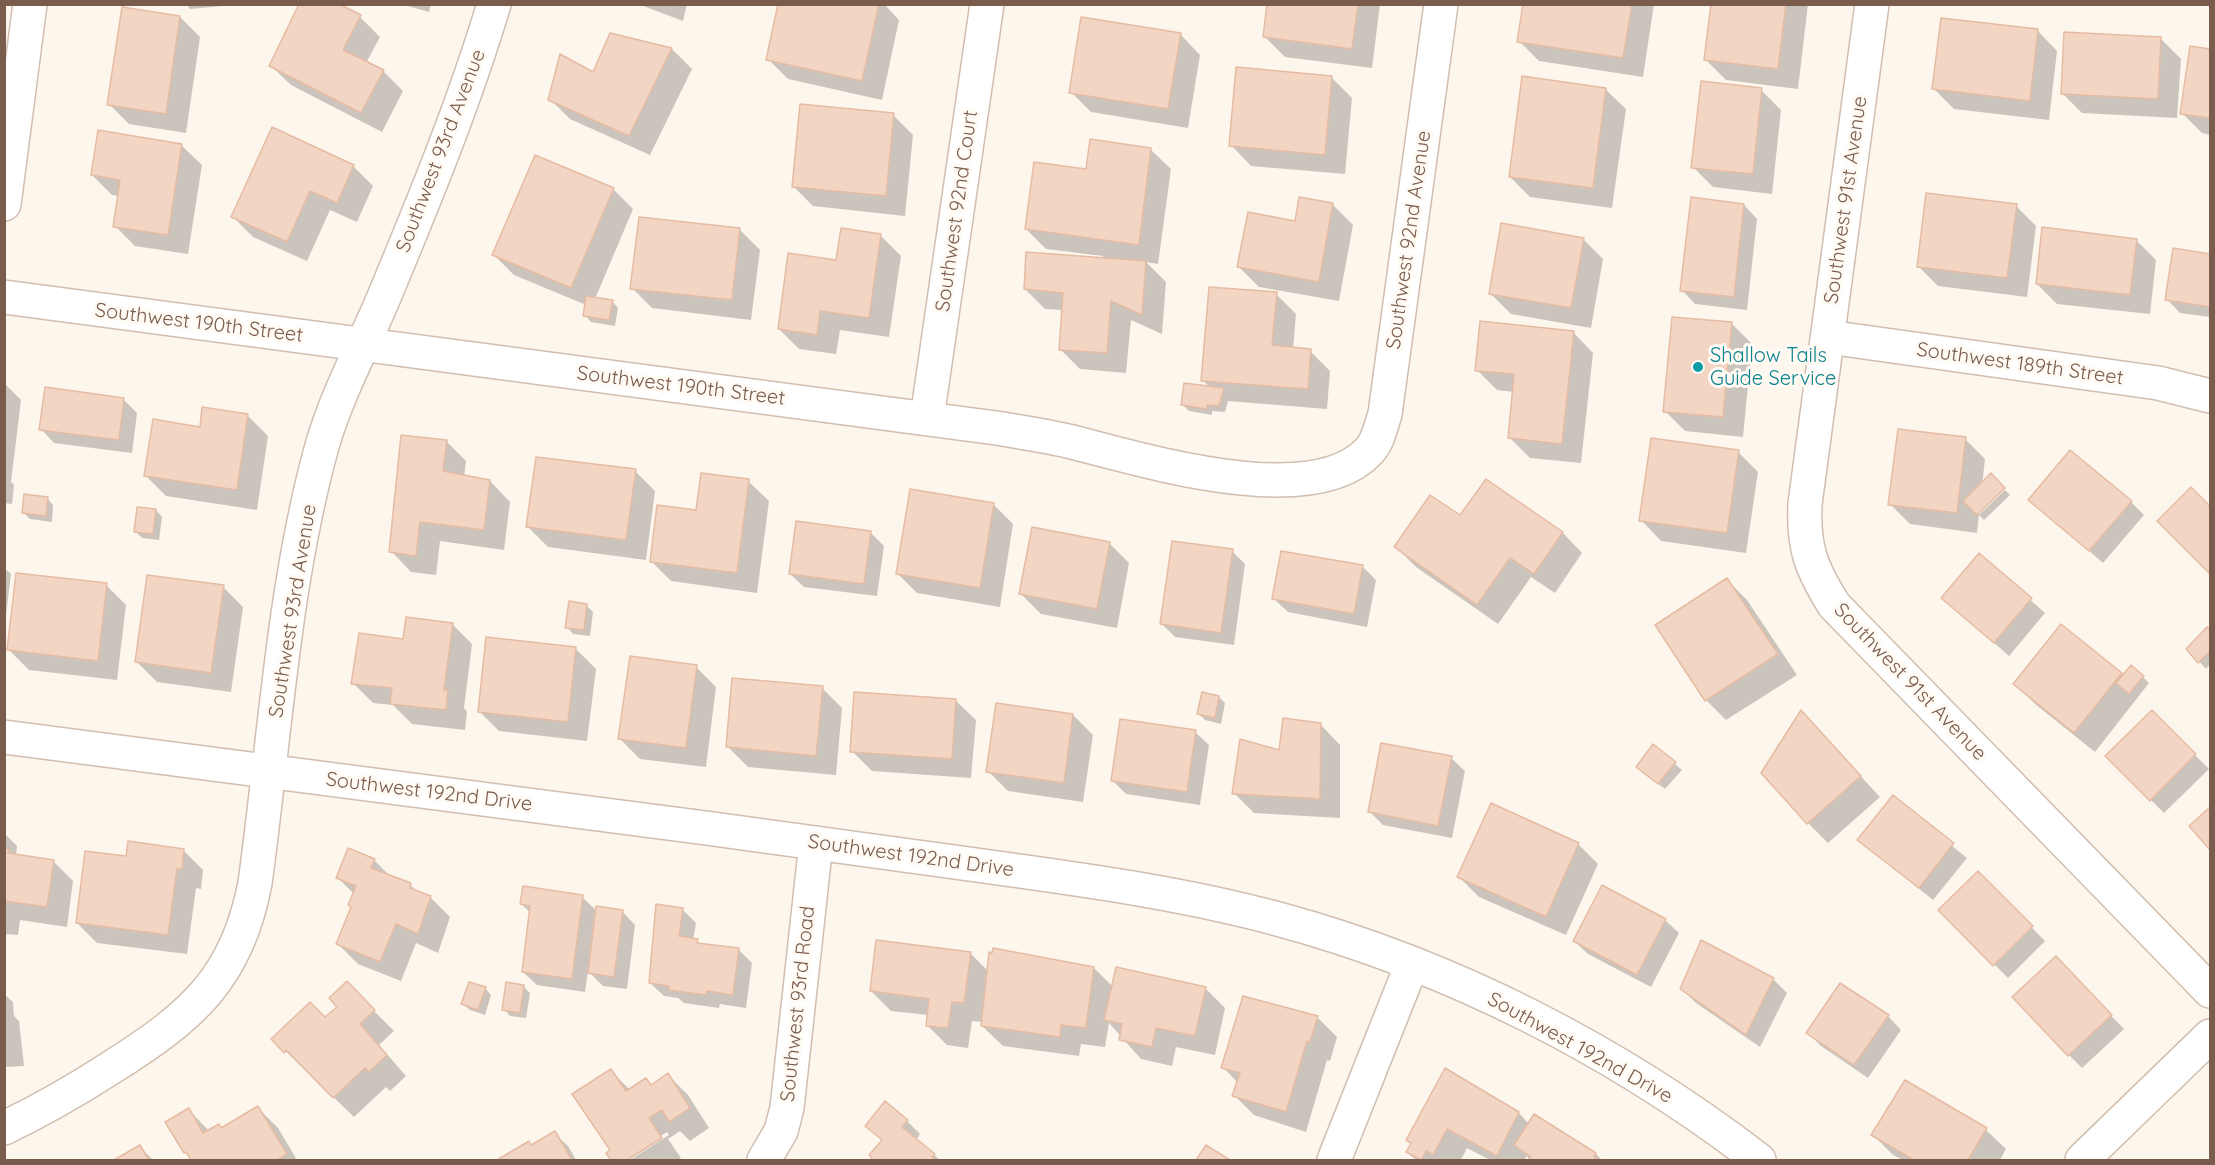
<!DOCTYPE html>
<html>
<head>
<meta charset="utf-8">
<style>
  body { margin:0 }
  #map { position:relative; width:2215px; height:1165px; overflow:hidden; background:#fdf6ec; font-family:Quicksand,sans-serif }
  canvas { display:block }
  .frame { position:absolute; inset:0; border:6px solid #7a5c4d; pointer-events:none }
</style>
</head>
<body>
<div id="map">
<canvas width="2215" height="1165"></canvas>
<div class="frame"></div>
</div>
<script>
const ctx = document.querySelector('canvas').getContext('2d');
ctx.lineJoin = 'round';
function fill(path, color) { ctx.fillStyle = color; ctx.fill(path, 'evenodd'); }
function stroke(path, color, width, dash) { ctx.strokeStyle = color; ctx.lineWidth = width; ctx.lineCap = dash ? 'butt' : 'round'; ctx.setLineDash(dash || []); ctx.stroke(path); }
function write(font, color, halo, rows, align = 'center') {
  ctx.font = font + ' Quicksand,sans-serif'; ctx.lineWidth = 6; ctx.setLineDash([]); ctx.textBaseline = 'middle'; ctx.strokeStyle = halo; ctx.fillStyle = color; for (const [text, x, y, turn = 0] of rows) {
    ctx.save(); ctx.translate(x, y); ctx.rotate((+turn || 0) * Math.PI / 180); ctx.textAlign = isNaN(turn) ? turn : align; if (halo) ctx.strokeText(text, 0, 0); ctx.fillText(text, 0, 0); ctx.restore();
  }
}
fill(new Path2D(`
  M186 4H233V5L190 9Z
  M401 4H431L429 12Z
  M638 4H687L683 21Z
  M780 4H884L899 20 882 100 788 79 768 59Z
  M1269 4H1380L1372 68 1285 57 1265 37Z
  M1587 4H1654L1643 77 1539 61 1519 41Z
  M1713 4H1808L1798 89 1726 80 1706 60Z
  M180 17 200 37 186 133 129 124 109 104Z
  M360 17 380 37 366 63 383 71 403 91 382 132 291 85 270 65Z
  M2037 30 2057 51 2049 120 1954 109 1934 89Z
  M1180 34 1200 55 1188 128 1091 112 1071 92Z
  M611 35 672 49 692 69 650 155 570 119 550 99 594 74Z
  M2161 39 2181 59 2177 118 2082 113 2062 93Z
  M2191 47 2210 50V135L2202 133 2182 113Z
  M1332 78 1352 98 1345 174 1251 166 1231 145Z
  M1605 89 1626 109 1612 208 1530 197 1510 177Z
  M1761 90 1781 110 1772 194 1713 187 1693 167Z
  M893 115 913 135 905 216 813 206 793 186Z
  M181 145 202 165 188 254 135 246 115 226 119 196 112 195 92 175Z
  M1150 149 1171 169 1158 264 1146 262 1166 282 1162 334 1131 320 1126 373 1080 369 1060 349 1063 310 1045 309 1025 289 1102 259 1103 256 1046 249 1026 229Z
  M353 166 373 186 357 222 330 210 307 261 253 237 233 217Z
  M613 189 633 209 595 299 612 301 618 308 615 326 591 322 585 315 586 305 514 275 494 255Z
  M1333 205 1353 225 1339 301 1259 287 1239 267 1296 222Z
  M1744 205 1757 219 1747 310 1695 304 1682 290Z
  M2016 206 2036 226 2027 297 1938 286 1918 266Z
  M740 230 760 250 751 320 652 308 632 288Z
  M881 236 901 256 889 337 840 330 836 354 799 349 779 329 837 261Z
  M1583 239 1603 259 1591 328 1511 314 1491 294Z
  M2136 240 2156 260 2150 314 2057 304 2037 284Z
  M2174 250 2210 256V317L2180 313 2167 299Z
  M1276 294 1296 314 1293 349 1310 351 1330 371 1327 409 1228 401 1225 412 1212 411V415L1189 411 1182 404 1210 388 1203 380Z
  M1732 324 1752 344 1743 437 1685 431 1665 411Z
  M1573 332 1593 353 1581 463 1530 458 1510 438 1514 392 1497 390 1477 370Z
  M4 383 21 400 11 482 14 485 12 504 4 503Z
  M123 399 137 413 132 453 54 443 41 429Z
  M248 416 268 436 257 510 166 496 146 476 201 428Z
  M1965 439 1985 459 1977 533 1910 524 1890 504Z
  M446 441 466 461 464 477 490 481 510 502 504 550 440 541 436 575 411 572 391 551Z
  M1738 452 1758 472 1746 553 1661 541 1641 520Z
  M635 471 655 491 646 560 548 547 528 527Z
  M748 481 769 501 757 593 671 581 651 561 698 512Z
  M1486 481 1563 533 1582 553 1555 593 1531 577 1498 624 1416 567 1396 547 1461 517Z
  M2191 489 2210 508V572L2159 521Z
  M2005 490 2010 495 1984 520 1979 515Z
  M47 498 53 505 52 522 30 519 23 512Z
  M2030 500 2131 502 2144 515 2103 563Z
  M993 504 1013 524 1000 607 917 593 897 573Z
  M156 510 162 517 159 540 142 538 135 531Z
  M870 532 884 546 877 596 804 587 790 574Z
  M1109 543 1129 563 1117 628 1041 614 1021 594Z
  M1232 551 1245 564 1234 645 1175 637 1162 624Z
  M1980 555 2045 613 2009 656 1943 598Z
  M1362 566 1376 580 1367 627 1288 612 1274 599Z
  M4 568 11 574 4 632Z
  M1727 580 1747 600 1797 675 1726 720 1706 700 1657 625Z
  M106 585 126 605 117 680 29 670 9 650Z
  M223 587 243 607 231 692 157 682 136 661Z
  M586 605 593 612 590 636 573 634 567 627Z
  M452 624 472 644 464 708 467 712 465 730 412 724 393 705 373 703 353 683 404 640Z
  M2061 626 2124 676 2143 677 2149 683 2095 752 2035 704 2015 684Z
  M2208 629 2210 632V664L2206 669 2188 649Z
  M576 649 596 669 587 741 499 731 479 711Z
  M696 667 716 687 706 767 640 759 620 739Z
  M822 688 842 708 836 775 748 767 728 747Z
  M1219 697 1225 703 1221 724 1205 720 1199 714Z
  M955 700 976 720 971 778 872 771 852 751Z
  M1801 712 1880 797 1828 843 1808 823Z
  M2152 712 2209 769 2164 813 2107 756Z
  M1073 715 1093 735 1083 802 1008 791 988 771Z
  M1320 724 1340 745V818L1254 813 1234 793 1280 752Z
  M1195 732 1209 745 1200 805 1126 794 1112 780Z
  M1654 746 1682 770 1665 789 1644 773Z
  M1451 758 1465 771 1452 838 1383 825 1370 812Z
  M1893 798 1967 858 1933 900 1859 840Z
  M2210 809V848L2192 826Z
  M4 833 17 846 16 856 53 861 73 881 67 927 20 920 18 935 4 934Z
  M1578 844 1598 864 1566 935 1479 897 1459 877Z
  M183 850 203 870 201 889 196 888 187 954 97 943 77 923 128 858Z
  M374 860 391 877 410 885 419 893 430 897 450 917 438 953 416 943 401 981 358 964 338 944 353 908 354 894 338 878Z
  M1978 873 2045 941 2008 978 1940 910Z
  M582 897 597 911H622L635 925 627 989 603 986 588 971 585 992 537 985 523 972 531 913 521 904Z
  M682 909 696 923 693 940 701 945 739 950 752 963 746 1008 720 1004 719 1008 684 1003 678 998 664 996 650 983Z
  M1665 920 1679 933 1651 987 1588 954 1574 941Z
  M970 953 989 972 1094 968 1113 987 1205 988 1225 1008 1215 1055 1176 1047 1172 1066 1141 1059 1109 1023 1105 1047 1081 1044 1079 1056 1003 1046 982 1026 983 1022 972 1021 968 1048 947 1045 927 1025 929 1015 891 1011 871 991Z
  M2069 972 2124 1029 2082 1068 2069 1055Z
  M1773 979 1787 993 1760 1047 1696 1003 1682 989Z
  M523 986 530 993 526 1018 510 1016 504 1009Z
  M485 988 491 995 485 1015 470 1010 463 1004Z
  M4 994 13 1002 14 1016 19 1021 24 1066 4 1067Z
  M366 1003 394 1031 379 1045 406 1076 390 1091 386 1087 354 1117 273 1039 325 1019 339 1007Z
  M1888 1016 1901 1030 1868 1078 1821 1046 1808 1033Z
  M1317 1017 1337 1037 1330 1061 1327 1060 1306 1132 1254 1115 1234 1095 1238 1083 1223 1067Z
  M1446 1070 1519 1113 1529 1124 1596 1154 1602 1160H1530L1527 1156 1524 1160H1490L1467 1148 1461 1160H1416L1407 1152Z
  M611 1071 630 1090 646 1079 652 1086 668 1075 688 1095 709 1128 690 1141 680 1131 668 1139 681 1158 677 1160H630L669 1135 667 1132 624 1160H612L608 1153 612 1151Z
  M1906 1082 1986 1130 2006 1149 2000 1160H1903L1893 1155 1873 1135Z
  M258 1108 278 1128 297 1160H192L168 1122 189 1110 209 1131 219 1126 222 1129Z
  M907 1121 920 1134 916 1140 940 1160H872L882 1141 867 1126Z
  M554 1133 568 1146 576 1160H500L529 1143 532 1146Z
  M140 1147 153 1160H117Z`), '#0003');
const building = new Path2D(`
  M299 4H339L361 15 343 50 384 70 361 113 269 66Z
  M778 4H879L862 81 766 60Z
  M1267 4H1358L1352 49 1263 37Z
  M1523 4H1632L1623 58 1517 42Z
  M1711 4H1786L1778 69 1704 60Z
  M122 7 180 16 166 114 107 105Z
  M1081 17 1181 33 1168 109 1069 93Z
  M1941 18 2038 29 2030 101 1932 89Z
  M2064 32 2161 37 2158 99 2061 94Z
  M610 33 672 48 629 136 548 100 560 54 593 72Z
  M2190 46 2210 49V118L2180 114Z
  M1236 67 1332 76 1325 155 1229 146Z
  M1522 76 1606 88 1593 188 1509 177Z
  M1701 81 1762 88 1753 174 1691 168Z
  M800 104 894 113 886 196 792 187Z
  M272 127 354 165 337 203 310 191 287 242 231 217Z
  M98 130 182 144 168 235 113 227 120 180 91 175Z
  M1090 139 1151 148 1139 245 1025 229 1034 162 1086 169Z
  M535 155 614 188 571 288 492 255Z
  M1926 193 2017 204 2007 278 1917 267Z
  M1299 197 1333 203 1319 282 1237 267 1248 212 1295 221Z
  M1691 197 1744 204 1734 297 1680 291Z
  M639 217 740 228 732 300 630 289Z
  M1501 223 1584 238 1571 308 1489 294Z
  M2042 227 2137 239 2130 295 2036 284Z
  M841 228 881 234 869 318 820 311 817 335 778 329 788 253 836 260Z
  M2173 248 2210 254V307L2165 300Z
  M1026 252 1146 261 1142 315 1111 301 1107 353 1059 350 1063 293 1024 289Z
  M1209 287 1277 292 1272 345 1311 349 1308 389 1201 381Z
  M586 296 613 300 609 320 583 316Z
  M1672 317 1732 322 1723 417 1663 412Z
  M1480 321 1574 331 1562 444 1508 438 1514 374 1475 371Z
  M1184 383 1224 388 1219 406 1207 405V409L1181 405Z
  M45 387 124 398 119 440 39 430Z
  M202 407 248 414 237 490 144 476 153 419 200 427Z
  M1898 429 1966 437 1957 513 1888 505Z
  M401 435 447 440 443 471 490 480 484 530 420 522 416 556 389 552Z
  M1651 438 1739 450 1727 533 1639 521Z
  M2070 450 2132 501 2089 551 2028 500Z
  M536 457 636 469 626 540 526 527Z
  M701 473 749 479 737 573 650 562 657 505 696 510Z
  M1991 473 2005 488 1977 515 1963 501Z
  M1486 479 1563 532 1534 574 1510 558 1477 605 1394 547 1430 495 1460 515Z
  M2191 487 2210 506V574L2157 521Z
  M910 489 994 503 980 588 896 574Z
  M24 494 48 497 46 516 22 513Z
  M137 507 156 509 153 534 134 532Z
  M796 521 871 531 864 584 789 574Z
  M1032 527 1110 542 1097 609 1019 594Z
  M1172 541 1233 549 1221 633 1160 624Z
  M1281 551 1363 565 1354 614 1272 599Z
  M1979 553 2032 598 1994 643 1941 598Z
  M16 573 107 583 98 661 7 650Z
  M147 575 224 585 211 673 135 662Z
  M1727 578 1778 654 1705 701 1655 625Z
  M569 601 587 604 584 630 565 628Z
  M406 617 453 623 444 690H448L446 710 390 704 392 688 351 684 359 633 403 639Z
  M2061 624 2122 673 2074 733 2013 684Z
  M2207 627 2210 630V651L2198 663 2186 649Z
  M486 637 576 647 568 722 478 712Z
  M630 656 697 665 686 748 618 739Z
  M2131 665 2144 676 2129 694 2116 683Z
  M732 678 823 686 816 756 726 747Z
  M854 692 956 699 952 759 850 752Z
  M1202 692 1219 696 1215 718 1197 714Z
  M996 703 1073 714 1064 783 986 772Z
  M1801 710 1861 776 1807 824 1761 773Z
  M2152 710 2196 754 2150 801 2105 756Z
  M1283 718 1321 723 1320 799 1232 794 1240 739 1279 750Z
  M1120 719 1196 730 1187 792 1111 781Z
  M1381 743 1452 756 1438 826 1368 812Z
  M1653 744 1676 762 1658 784 1636 767Z
  M1893 795 1954 843 1919 888 1857 840Z
  M1491 803 1579 843 1546 917 1457 877Z
  M2210 807V850L2189 826Z
  M128 841 184 849 182 869H177L168 935 76 923 85 851 126 856Z
  M4 848 9 849 8 853 54 860 47 907 4 901Z
  M348 848 375 859 371 868 411 883 410 888 431 896 418 934 396 924 380 962 336 944 351 907 348 905 356 886 336 878Z
  M1978 871 2033 926 1993 966 1938 910Z
  M1602 885 1666 919 1637 975 1573 941Z
  M523 886 583 895 572 979 522 972 530 906 520 904Z
  M656 904 683 908 679 936 698 939 697 943 739 948 733 995 707 991 706 995 669 990V986L649 983Z
  M596 906 623 910 614 977 588 973Z
  M876 940 971 952 964 1003 952 1002 948 1028 926 1026 929 999 870 991Z
  M1701 940 1774 978 1746 1035 1680 989Z
  M993 948 1094 967 1086 1028 1061 1025 1060 1037 981 1026 989 952 992 953Z
  M2056 956 2112 1015 2068 1056 2012 997Z
  M1116 967 1206 987 1195 1036 1156 1028 1152 1047 1119 1040 1122 1024 1104 1020Z
  M347 981 375 1010 360 1024 387 1055 369 1072 365 1068 333 1098 286 1050 284 1053 271 1039 310 1002 325 1017 337 1007 329 998Z
  M469 982 486 987 478 1010 461 1004Z
  M506 982 524 985 520 1013 502 1010Z
  M1840 983 1889 1015 1854 1065 1806 1033Z
  M1243 996 1318 1016 1310 1042 1307 1041 1286 1112 1232 1096 1240 1073 1221 1068Z
  M1445 1068 1519 1112 1497 1156 1447 1129 1433 1155 1426 1151 1421 1160 1406 1152 1411 1143 1406 1140Z
  M611 1069 626 1091 646 1078 651 1085 668 1073 690 1108 669 1122 662 1110 649 1118 662 1138 627 1160H611L606 1153 610 1150 572 1094Z
  M1905 1080 1987 1128 1968 1160H1914L1871 1135Z
  M885 1101 908 1120 902 1127 935 1154 932 1157 935 1160H870L872 1158 869 1155 882 1140 865 1126Z
  M258 1106 287 1154 277 1160H191L186 1152 184 1153 165 1122 189 1108 203 1133 219 1124 221 1128Z
  M1534 1114 1596 1153 1594 1157 1599 1160H1528L1531 1157 1514 1145Z
  M555 1131 572 1160H497L529 1141 531 1145Z
  M140 1145 149 1160H114Z
  M1206 1145 1230 1160H1196Z`);
fill(building, '#f3d5c3');
stroke(building, '#e6bba3', 1.5);
const minor = new Path2D(`
  M1872 4 1805 504C1803 548 1811 568 1834 605L2210 991
  M4 204 30 4
  M4 297 996 428C1020 432 1045 436 1068 441 1140 459 1312 513 1369 451 1378 442 1381 426 1385 414L1441 4
  M1828 337 2158 383 2210 396
  M927 418 987 4
  M4 737C238 768 472 798 706 828 803 841 900 854 998 868 1092 881 1185 894 1278 919 1452 966 1617 1051 1759 1160
  M4 1128C42 1110 78 1089 112 1067 191 1017 237 979 255 883 275 738 283 587 322 446 337 394 363 347 384 297 424 201 464 104 494 4
  M764 1160 781 1131 787 1108 816 843
  M1334 1160 1412 964
  M2082 1160 2210 1036`);
stroke(minor, '#d1beb0', 36);
stroke(minor, '#fff', 33);
for (const [x, y, r, color] of [
  [1698,367,6,"#0f9aa8"]
]) { const dot = new Path2D(); dot.arc(x, y, r, 0, 2 * Math.PI); ctx.fillStyle = color; ctx.fill(dot); stroke(dot, '#fffaf3', 2); }
write('20px', '#7a5c4d', '#fffaf3', [
  ["Southwest 93rd Avenue",441,151,-69],
  ["Southwest 91st Avenue",1846,200,-82],
  ["Southwest 92nd Court",957,211,-82],
  ["Southwest 92nd Avenue",1409,240,-82],
  ["Southwest 190th Street",199,323,7],
  ["Southwest 189th Street",2020,364,8],
  ["Southwest 190th Street",681,386,7],
  ["Southwest 93rd Avenue",293,611,-81],
  ["Southwest 91st Avenue",1910,682,46],
  ["Southwest 192nd Drive",429,792,7],
  ["Southwest 192nd Drive",911,856,8],
  ["Southwest 93rd Road",798,1004,-84],
  ["Southwest 192nd Drive",1580,1048,29]
]);
write('20px', '#0d838f', '#fffaf3', [
  ["Shallow Tails",1710,356],
  ["Guide Service",1710,379]
], 'left');
</script>
</body>
</html>
